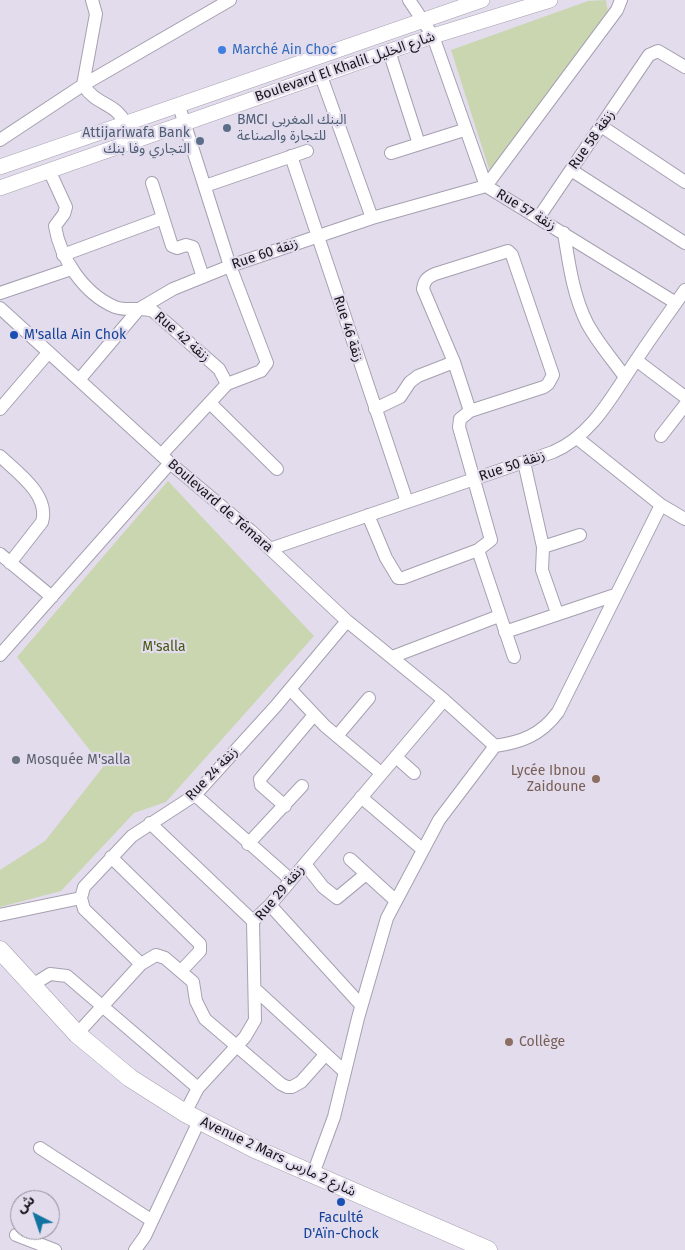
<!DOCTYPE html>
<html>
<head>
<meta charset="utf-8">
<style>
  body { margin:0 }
  #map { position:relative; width:685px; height:1250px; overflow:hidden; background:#e2dced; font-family:"Fira Sans","Noto Sans Arabic",sans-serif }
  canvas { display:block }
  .north { position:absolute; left:10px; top:1190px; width:50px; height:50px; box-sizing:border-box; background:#e2dced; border:1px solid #918d99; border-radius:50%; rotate:319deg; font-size:14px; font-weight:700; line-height:20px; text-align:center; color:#18161b }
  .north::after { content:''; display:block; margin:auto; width:18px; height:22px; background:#1173a0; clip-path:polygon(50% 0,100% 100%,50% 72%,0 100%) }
</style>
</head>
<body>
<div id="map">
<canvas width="685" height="1250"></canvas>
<div class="north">ش</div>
</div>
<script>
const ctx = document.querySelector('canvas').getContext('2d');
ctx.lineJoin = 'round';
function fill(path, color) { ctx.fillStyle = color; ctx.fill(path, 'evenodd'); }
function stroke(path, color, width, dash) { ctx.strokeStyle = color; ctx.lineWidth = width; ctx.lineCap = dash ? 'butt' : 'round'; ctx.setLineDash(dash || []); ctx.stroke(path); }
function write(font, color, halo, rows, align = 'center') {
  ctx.font = font + ' "Fira Sans","Noto Sans Arabic",sans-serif'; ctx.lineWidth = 4.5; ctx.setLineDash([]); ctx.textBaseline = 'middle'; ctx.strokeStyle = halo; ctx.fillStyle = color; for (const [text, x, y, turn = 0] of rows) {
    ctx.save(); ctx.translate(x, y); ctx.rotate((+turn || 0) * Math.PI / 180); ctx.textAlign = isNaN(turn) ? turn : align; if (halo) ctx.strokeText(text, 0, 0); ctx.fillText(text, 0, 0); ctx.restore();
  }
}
fill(new Path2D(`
  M606 0 608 13 490 172 451 50 588 1Z
  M168 481 314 636 166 802 134 813 61 891 0 907V870L45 841 103 767 17 657Z`), '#cad6b0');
const minor = new Path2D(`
  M92 0 96 14 83 85C98 107 114 101 126 124
  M409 0 433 36 486 186 676 303
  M389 51 419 144
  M321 76 372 218
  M601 126 685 182
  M0 140 83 85 230 0
  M391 153 464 130
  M291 156 407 502
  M49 170 66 207 64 214 55 226C60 258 84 294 115 307 128 312 141 306 153 311L219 369 227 384
  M571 170 685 243
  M152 183 172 246 177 248 186 245 193 247 203 277
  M205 186 307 151
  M539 217 649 55 658 51 685 67
  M564 233C569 264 573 295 587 323 597 342 612 359 625 377
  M63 255 163 218
  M0 293 71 269
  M0 308 170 463 251 531 347 621 444 700 495 746 439 820 387 918 358 1018 334 1117 313 1174
  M636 360 685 397
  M79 380 139 309 173 289 230 266 372 218 486 186 617 10 621 0
  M210 403 277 469
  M0 409 48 353
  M375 409 400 397 410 382 418 376 454 362
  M661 436 685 405
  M577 438 661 505 685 519
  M161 455 227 384 261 371 267 363 230 266 179 106
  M0 456C17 472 50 495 42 522L10 563
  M524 462 543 547 542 570 557 613
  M368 515 386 558 398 578H403L478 550 491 540 459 427 460 419 470 411 544 387 548 384 553 375 512 255 508 251 435 274C428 277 424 280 423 289L454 362 470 411
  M543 547 580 535
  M270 549 553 452C593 435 613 394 637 359 652 336 669 313 685 290
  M478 550 514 657
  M0 554 52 597
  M505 632 615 595
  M0 655 170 463
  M392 657 499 616
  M290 689 325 726 381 773
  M337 736 369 698
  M495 746C522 742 541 735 558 712L661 505
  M396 757 414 773
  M195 795 291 880
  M361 797 422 849
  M285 806 261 785 260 779 314 715
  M150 823 253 921
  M248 844 302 786
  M111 857 200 944V951L181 971
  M350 859 395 900
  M305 864 323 887 337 898 366 874
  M270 905 361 1005
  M0 915 81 898
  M141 964 84 909 81 898 84 887 132 836 195 795 275 707 347 621
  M31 986 50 974 67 976 198 1088
  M256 990 345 1072
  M77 1034 141 964 156 955 165 958 193 982 196 1001 205 1019 281 1084 287 1087H292L301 1082 325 1055
  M185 1113 198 1088 245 1037 255 1020 253 921 270 905 444 700
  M40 1148 151 1220
  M16 1235 55 1250
  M135 1250 145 1236 199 1121`);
const tertiary = new Path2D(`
  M0 167 482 0
  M0 188 433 36 550 0`);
const secondary = new Path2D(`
  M0 950 77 1034 130 1078 185 1113 255 1149 488 1250`);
stroke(minor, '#a6a0b0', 14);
stroke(tertiary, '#a6a0b0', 16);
stroke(secondary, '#a6a0b0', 19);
stroke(minor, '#fff', 12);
stroke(tertiary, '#fff', 15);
stroke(secondary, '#fff', 18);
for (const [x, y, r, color] of [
  [222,50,5,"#3f7fe0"],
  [227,128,5,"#5c6f8a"],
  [200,141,5,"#5c6f8a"],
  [14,335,5,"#1a4fb4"],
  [16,760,5,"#6b7280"],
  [596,779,5,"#8d6e63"],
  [509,1042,5,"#8d6e63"],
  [341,1202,5,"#1a4fb4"]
]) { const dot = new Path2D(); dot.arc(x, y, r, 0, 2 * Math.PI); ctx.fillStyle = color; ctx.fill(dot); stroke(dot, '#e2dced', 2); }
write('14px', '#366cbe', '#e2dced', [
  ["Marché Ain Choc",232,50]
], 'left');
write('14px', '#18161b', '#e2dced', [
  ["Boulevard El Khalil شارع الخليل",345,67,-19],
  ["Rue 58 زنقة",592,140,-55],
  ["Rue 57 زنقة",526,210,31],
  ["Rue 60 زنقة",265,254,-19],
  ["Rue 46 زنقة",348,329,72],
  ["Rue 42 زنقة",182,337,41],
  ["Rue 50 زنقة",512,466,-19],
  ["Boulevard de Témara",220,506,41],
  ["Rue 24 زنقة",212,774,-46],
  ["Rue 29 زنقة",280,893,-50],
  ["Avenue 2 Mars شارع 2 مارس",278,1157,25]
]);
write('14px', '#4e5e75', '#e2dced', [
  ["BMCI البنك المغربي",237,120],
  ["للتجارة والصناعة",237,136],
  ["Attijariwafa Bank",190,133,"right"],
  ["التجاري وفا بنك",190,149,"right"]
], 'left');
write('14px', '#164399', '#e2dced', [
  ["M'salla Ain Chok",24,335],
  ["Faculté",341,1218,"center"],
  ["D'Aïn-Chock",341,1234,"center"]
], 'left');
write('14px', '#465710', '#e2dced', [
  ["M'salla",164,647]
]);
write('14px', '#5b616d', '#e2dced', [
  ["Mosquée M'salla",26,760]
], 'left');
write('14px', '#785e54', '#e2dced', [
  ["Lycée Ibnou",586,771],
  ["Zaidoune",586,787],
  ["Collège",519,1042,"left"]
], 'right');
</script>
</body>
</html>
